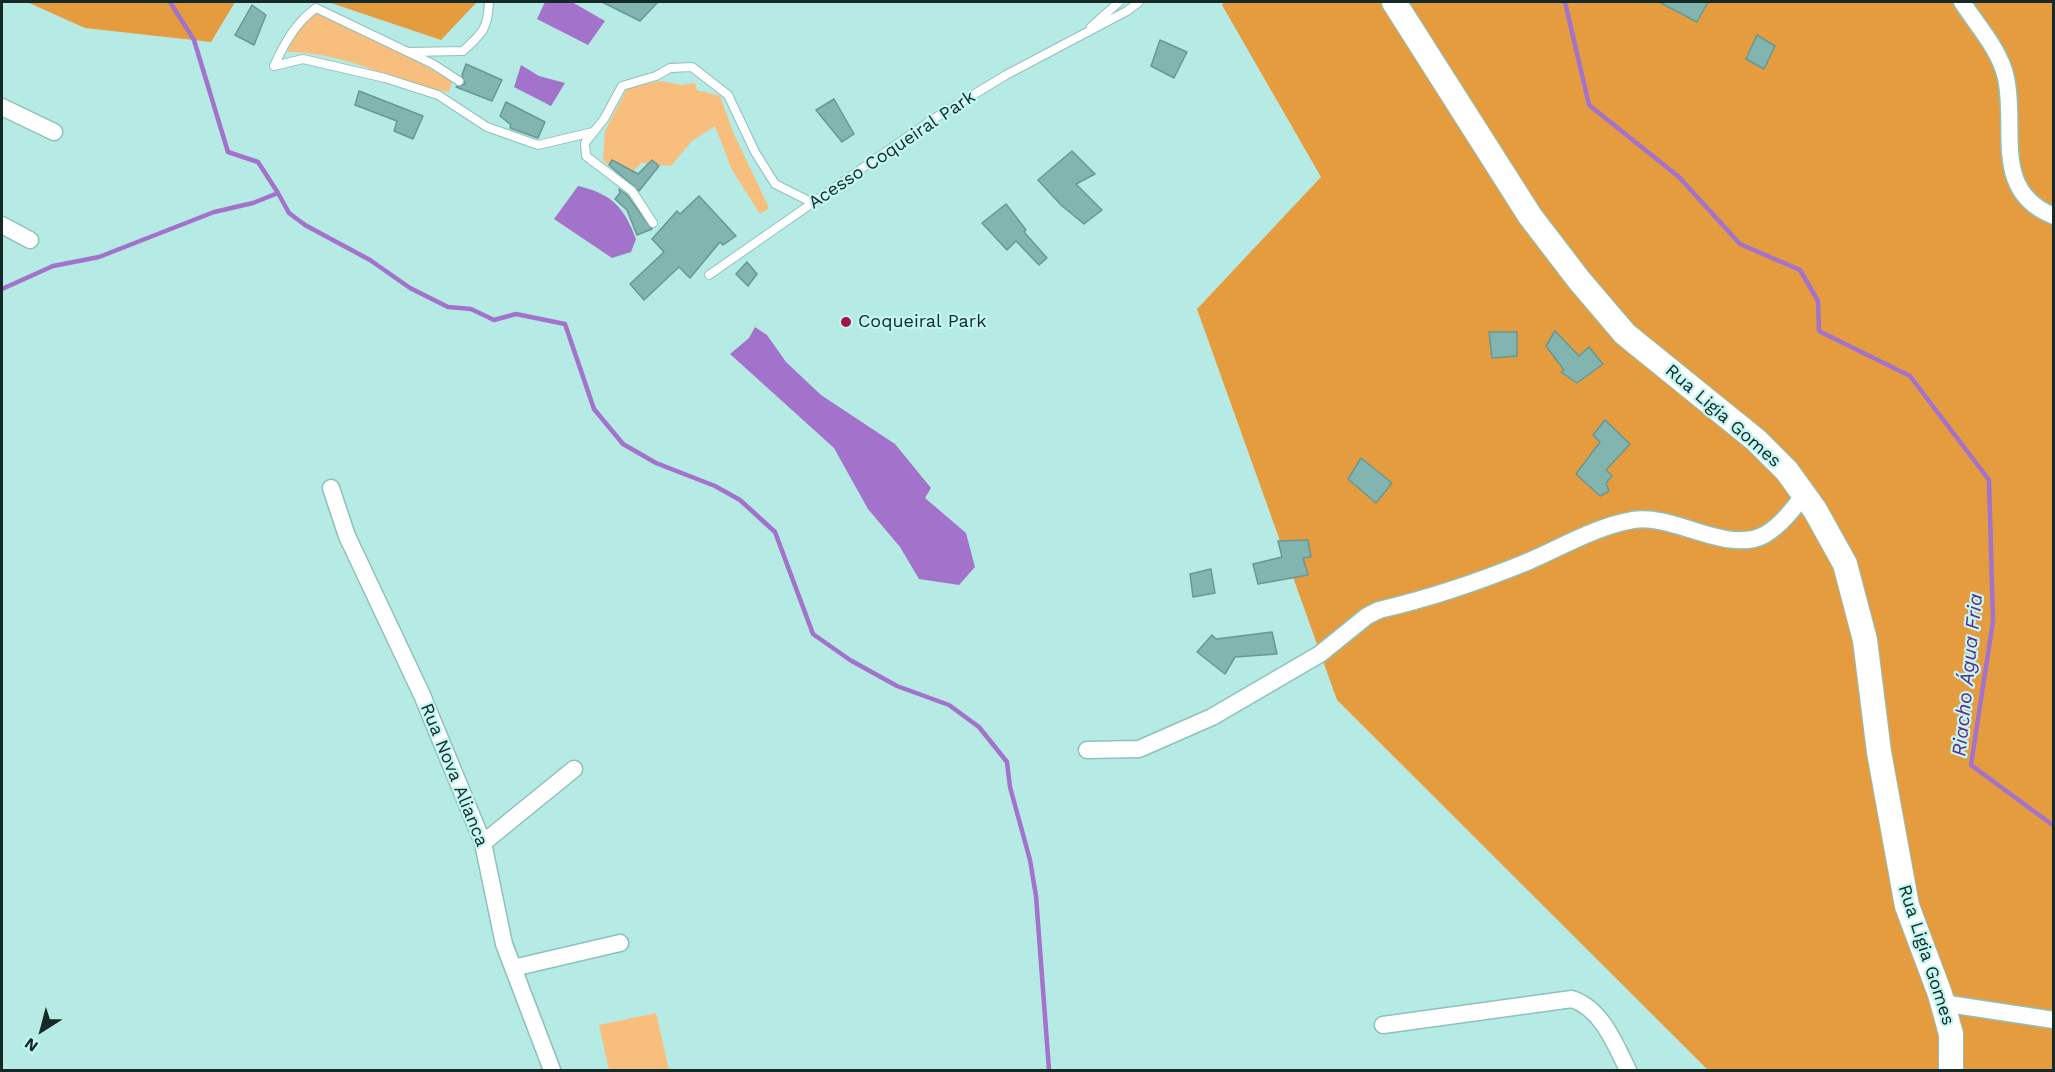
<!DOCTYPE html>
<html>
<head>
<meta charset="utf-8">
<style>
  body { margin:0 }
  #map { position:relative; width:2055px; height:1072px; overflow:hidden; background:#b6eae5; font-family:"Work Sans",sans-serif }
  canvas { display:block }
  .frame { position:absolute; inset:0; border:3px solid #152927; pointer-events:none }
  .north { position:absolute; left:12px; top:1000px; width:60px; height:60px; -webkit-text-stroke:4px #c3f7f2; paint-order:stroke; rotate:216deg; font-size:16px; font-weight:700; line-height:24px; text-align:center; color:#152927 }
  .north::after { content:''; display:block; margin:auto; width:21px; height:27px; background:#152927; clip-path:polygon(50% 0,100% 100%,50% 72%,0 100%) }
</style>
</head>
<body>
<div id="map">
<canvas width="2055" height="1072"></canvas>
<div class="frame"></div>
<div class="north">N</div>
</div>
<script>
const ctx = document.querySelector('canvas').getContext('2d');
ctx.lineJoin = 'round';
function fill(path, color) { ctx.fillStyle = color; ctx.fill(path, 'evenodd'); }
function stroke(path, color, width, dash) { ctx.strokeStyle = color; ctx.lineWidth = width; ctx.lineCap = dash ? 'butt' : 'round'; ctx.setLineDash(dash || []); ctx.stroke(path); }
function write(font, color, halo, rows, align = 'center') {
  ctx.font = font + ' "Work Sans",sans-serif'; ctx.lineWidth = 4.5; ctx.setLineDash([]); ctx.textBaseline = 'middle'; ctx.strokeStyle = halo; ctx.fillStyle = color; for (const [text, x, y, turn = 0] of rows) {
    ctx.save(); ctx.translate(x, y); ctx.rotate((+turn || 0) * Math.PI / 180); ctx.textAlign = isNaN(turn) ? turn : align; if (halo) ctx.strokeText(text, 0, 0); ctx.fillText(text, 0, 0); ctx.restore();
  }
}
fill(new Path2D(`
  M318 13 384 43 452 81 449 92C392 83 349 52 287 52L305 16Z
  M661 81 682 85 695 83 697 90 720 96 733 132 769 208 760 214 732 170 715 126 692 141 671 166 641 163 633 172 613 169 603 160 605 131 628 87Z
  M656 1013 669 1070H609L599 1025Z`), '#f8be7d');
fill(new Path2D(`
  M27 2H235L211 42 85 28Z
  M328 2H477L441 40Z
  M1224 2H2053V1070H1708L1337 700 1197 309 1321 177 1222 5Z`), '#e59c3e');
fill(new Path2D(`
  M545 2H572L605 21 588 45 537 19Z
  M521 65 539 76 565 83 551 106 514 87Z
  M578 186C612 194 624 207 636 239L631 252 612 258 554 219Z
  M755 327 767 335 786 362 821 395 895 444 931 488 925 498 966 533 975 567 959 585 919 579 900 547 868 509 834 448 730 354 749 338Z`), '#a372ca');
stroke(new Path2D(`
  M170 2 194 40 228 152 258 162 278 193
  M1565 2 1589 105 1679 177 1740 244 1800 270 1818 301 1819 331 1910 376 1989 480 1993 621 1971 765 2054 826
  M2 289 53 266 99 257 214 212 253 203 278 193 289 213 305 225 370 260 410 288 448 307 471 309 494 320 516 314 565 324 594 409 623 444 656 463 715 486 740 500 775 532 813 634 850 660 897 686 949 705 979 727 1007 762 1010 787 1030 860 1036 896 1049 1070`), '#a372ca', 4.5);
const building = new Path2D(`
  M602 2H658L640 21Z
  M1659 2H1708L1697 22Z
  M252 5 266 15 254 45 235 35Z
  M1757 35 1775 46 1764 69 1746 59Z
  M1160 40 1187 52 1174 78 1151 66Z
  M466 64 502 80 492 101 456 87 465 84 462 75Z
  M359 91 423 116 413 139 394 131 397 121 355 105Z
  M834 99 854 134 842 142 816 110Z
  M506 102 545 122 538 138 510 128 511 125 500 116Z
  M1072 151 1095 174 1076 184 1102 210 1084 224 1061 205 1038 180Z
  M612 160 638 174 652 160 659 166 639 191 609 165Z
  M619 189 627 195 652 229 637 235 627 210 615 199 620 193Z
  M699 196 736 236 723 245 720 242 690 278 679 267 644 300 630 284 664 252 652 239 677 211 680 214Z
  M1006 204 1026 230 1024 232 1047 258 1039 265 1016 241 1007 250 982 223Z
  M747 262 757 274 748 286 736 274Z
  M1555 331 1579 356 1589 347 1603 364 1577 383 1561 372 1564 370 1546 346Z
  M1489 332H1517V356L1492 358Z
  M1605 420 1630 444 1606 470 1612 476 1606 483 1609 491 1600 496 1576 474 1600 442 1593 435Z
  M1361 458 1392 483 1376 503 1348 479Z
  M1308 540 1311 557 1303 558 1308 575 1258 584 1253 564 1282 557 1278 541Z
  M1211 569 1215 593 1193 597 1190 574Z
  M1272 632 1277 654 1235 657 1225 674 1197 652 1212 635 1216 639Z`);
fill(building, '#82b4b0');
stroke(building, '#679894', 1.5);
const lane = new Path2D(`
  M1091 27 1119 2
  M409 52 463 51C483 33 488 28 489 2
  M459 81 433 64 316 8C296 22 284 44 274 66L303 59 385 78 438 95 487 127 538 145 593 132
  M653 223 632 191 586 156 585 143 604 119 622 86 656 76 670 68 692 67 728 95 755 152 775 184 813 203
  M709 275 930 121 1006 75 1127 11 1139 2`);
const street = new Path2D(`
  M1962 2C1977 25 2000 50 2006 78 2017 128 1991 192 2054 216
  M2 107 54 132
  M2 225 30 240
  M331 488 347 536 422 695 483 843 504 944 552 1070
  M1087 750 1139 749 1212 717 1320 654 1367 616 1379 610C1431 598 1478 582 1527 562 1560 548 1597 526 1633 520 1674 513 1729 556 1766 534 1782 524 1793 509 1804 495
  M483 843 574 769
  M513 968 620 943
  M1942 1003 2054 1020
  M1383 1025 1572 999C1602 1009 1615 1044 1628 1070`);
const secondary = new Path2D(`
  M1394 2 1530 216 1579 280 1625 334 1756 440 1787 471 1815 510 1845 564 1865 640 1879 752 1907 906 1940 994 1951 1034V1070`);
stroke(lane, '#8ec1bc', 10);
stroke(street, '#8ec1bc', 19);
stroke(secondary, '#8ec1bc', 26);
stroke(lane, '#fff', 8);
stroke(street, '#fff', 16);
stroke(secondary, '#fff', 24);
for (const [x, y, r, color] of [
  [846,322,6,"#a81247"]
]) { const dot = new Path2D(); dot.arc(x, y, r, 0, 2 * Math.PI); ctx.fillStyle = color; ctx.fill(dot); stroke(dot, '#c3f7f2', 2); }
write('18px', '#152927', '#c3f7f2', [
  ["Acesso Coqueiral Park",892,150,-34],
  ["Rua Ligia Gomes",1723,416,41],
  ["Rua Nova Alianca",454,775,68],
  ["Rua Ligia Gomes",1926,955,72]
]);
write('18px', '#152927', '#c3f7f2', [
  ["Coqueiral Park",858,322]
], 'left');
write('italic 20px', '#66258e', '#c3f7f2', [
  ["Riacho Água Fria",1968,675,-84]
]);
</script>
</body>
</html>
